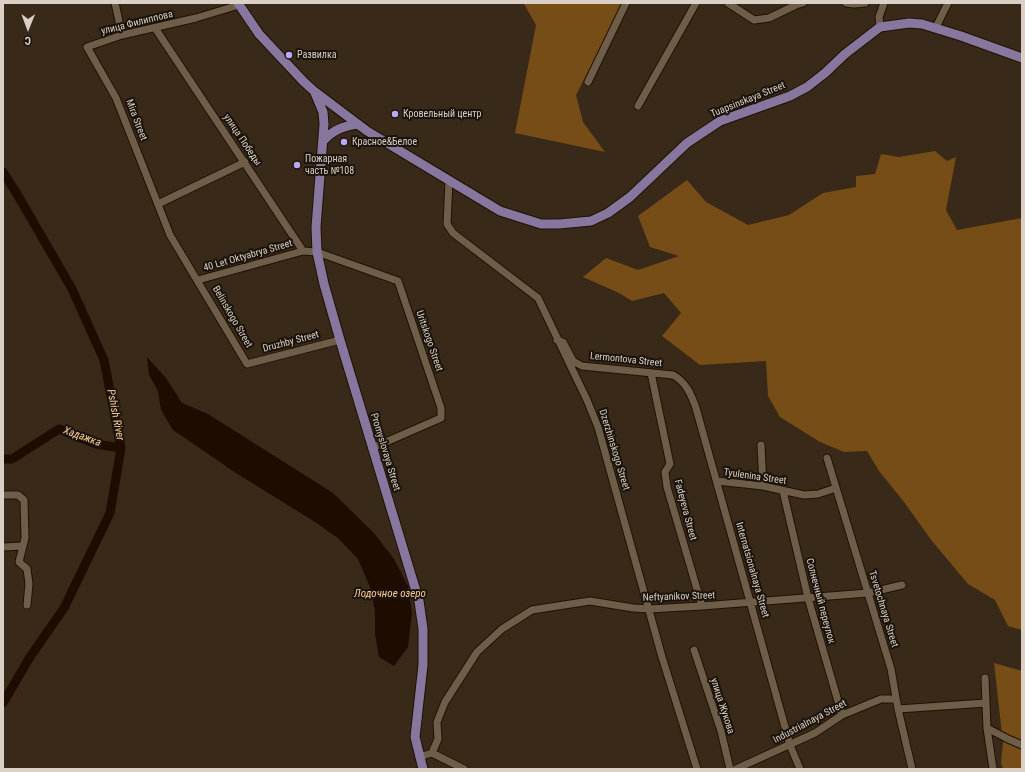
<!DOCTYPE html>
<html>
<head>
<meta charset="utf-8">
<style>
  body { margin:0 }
  #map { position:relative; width:1025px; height:772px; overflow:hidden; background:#392918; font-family:"Roboto Condensed",sans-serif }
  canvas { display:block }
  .frame { position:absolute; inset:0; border:4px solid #dad0c5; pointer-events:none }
  .north { position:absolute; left:8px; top:8px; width:40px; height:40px; -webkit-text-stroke:3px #1b140c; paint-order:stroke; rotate:181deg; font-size:11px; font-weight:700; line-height:16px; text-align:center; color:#dad0c5 }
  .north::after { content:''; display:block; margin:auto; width:14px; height:18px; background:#dad0c5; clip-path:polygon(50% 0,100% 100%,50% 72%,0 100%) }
</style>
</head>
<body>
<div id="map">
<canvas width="1025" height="772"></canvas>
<div class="frame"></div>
<div class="north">С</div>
</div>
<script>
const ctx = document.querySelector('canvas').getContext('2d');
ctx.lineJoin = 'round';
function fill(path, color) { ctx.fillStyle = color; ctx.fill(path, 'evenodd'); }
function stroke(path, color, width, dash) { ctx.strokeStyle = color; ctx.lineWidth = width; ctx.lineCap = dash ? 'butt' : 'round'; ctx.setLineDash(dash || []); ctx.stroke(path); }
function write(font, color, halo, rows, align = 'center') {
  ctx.font = font + ' "Roboto Condensed",sans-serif'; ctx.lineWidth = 4; ctx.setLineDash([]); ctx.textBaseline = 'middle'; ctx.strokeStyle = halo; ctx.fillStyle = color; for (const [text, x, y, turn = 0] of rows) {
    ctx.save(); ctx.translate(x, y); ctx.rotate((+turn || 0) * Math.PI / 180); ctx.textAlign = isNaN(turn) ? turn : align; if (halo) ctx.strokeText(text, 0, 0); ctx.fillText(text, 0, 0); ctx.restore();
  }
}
fill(new Path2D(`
  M525 3H624L576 95 583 122 605 152 515 133 536 25 524 4Z
  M935 151 947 161 956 157 946 210 957 230 1022 218V630L1008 626 995 600 968 584 932 541 904 502 879 471 867 451 844 452 820 442 780 417 768 396 766 361 700 365 662 336 681 313 664 293 632 301 619 293 583 277 606 258 638 270 679 256 650 247 638 216 687 180 706 202 748 225 789 215 823 193 856 187V176L875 174 881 154 899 157Z
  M994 663 1022 671V769H1003L1001 763 1003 743Z`), '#764d16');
fill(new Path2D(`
  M147 357 166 378 182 403 208 414 333 493 373 532 394 559 408 586 412 613 408 647 394 666 379 657 375 634V611L370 587 358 559 338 538 315 522 236 473 173 430 161 410 158 391 149 375Z`), '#1e0c00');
stroke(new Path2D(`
  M3 172 17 194 72 289 104 360 121 448 110 513 64 608 30 657 3 703
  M3 459H12L59 429 96 444 121 448`), '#1e0c00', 9);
const minor = new Path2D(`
  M115 3 122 35
  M728 3 754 20 769 18 796 5 803 3
  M846 3 854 4 865 3
  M239 5 196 18 122 35 87 47 116 98 170 235 247 364 340 340
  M880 27 879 17 884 3
  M936 27 948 3
  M155 28 303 251 317 252 398 281 441 408V418L372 448
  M588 82 626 3
  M638 106 696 3
  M449 181 447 224 453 233 538 298 587 400 598 427 662 657 697 769
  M158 204 245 162
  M198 280 303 251
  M557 340 563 342 573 361 582 366 673 375C686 382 691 394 696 408L790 745 800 769
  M651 373 670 464 665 472 667 487 702 606
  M761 445 763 486
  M827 458 891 669 898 709 912 769
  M717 481 763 486 804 495 818 494 836 488
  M783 491 808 598 842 715
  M3 495H18L24 500 25 538 19 562 27 569 29 584 27 605
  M3 547 23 546
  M694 650 721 731 730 769
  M985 678 987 728 993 769
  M898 709 986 703
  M987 728 1008 739 1022 745
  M432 753 464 769
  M419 757 432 753 438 739 437 722 445 702 477 652 502 629 532 610 590 601 633 608 649 609 702 606 868 593 902 585
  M736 769 815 733 842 715 881 699H896`);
const major = new Path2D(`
  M238 3 259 34 304 82 314 91 367 131 500 211 541 224H559L591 221 608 213 630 197 687 143 720 121 790 96 807 87 825 73 845 54 880 27 909 23 922 24 961 36 1022 58
  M315 93 323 112 324 124 316 227 317 252 324 284 340 340 419 601 423 629V665L415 737 423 769
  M323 141C333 130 343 126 358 124`);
stroke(minor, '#201202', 9);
stroke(major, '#201202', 11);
stroke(minor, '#6e5d49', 7);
stroke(major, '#87769e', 9);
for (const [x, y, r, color] of [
  [289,55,4,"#baaaf6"],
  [395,114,4,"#baaaf6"],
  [344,142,4,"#baaaf6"],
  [297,165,4,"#baaaf6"]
]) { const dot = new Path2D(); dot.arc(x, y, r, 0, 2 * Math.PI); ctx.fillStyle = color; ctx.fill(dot); stroke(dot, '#1b140c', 1.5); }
write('10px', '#dad0c5', '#1b140c', [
  ["улица Филиппова",137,23,-14],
  ["Tuapsinskaya Street",748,100,-22],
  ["Mira Street",136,120,69],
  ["улица Победы",242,140,56],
  ["40 Let Oktyabrya Street",248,256,-16],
  ["Belinskogo Street",232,317,60],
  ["Uritskogo Street",429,341,71],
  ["Druzhby Street",291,342,-15],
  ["Lermontova Street",626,360,6],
  ["Dzerzhinskogo Street",614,450,73],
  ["Promyslovaya Street",385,452,73],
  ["Tyulenina Street",755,477,8],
  ["Fadeyeva Street",685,510,75],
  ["Internatsionalnaya Street",752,570,74],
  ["Neftyanikov Street",679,597,-2],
  ["Солнечный переулок",820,601,75],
  ["Tsvetochnaya Street",883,609,73],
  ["улица Жукова",722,706,72],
  ["Industrialnaya Street",810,722,-28]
]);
write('10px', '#dad0c5', '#1b140c', [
  ["Развилка",297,55],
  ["Кровельный центр",403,114],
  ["Красное&Белое",352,142],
  ["Пожарная",305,159],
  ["часть №108",305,171]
], 'left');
write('italic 11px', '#fecd97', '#1b140c', [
  ["Pshish River",115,415,79],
  ["Хадажка",82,437,20],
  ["Лодочное озеро",390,594]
]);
</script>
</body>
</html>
